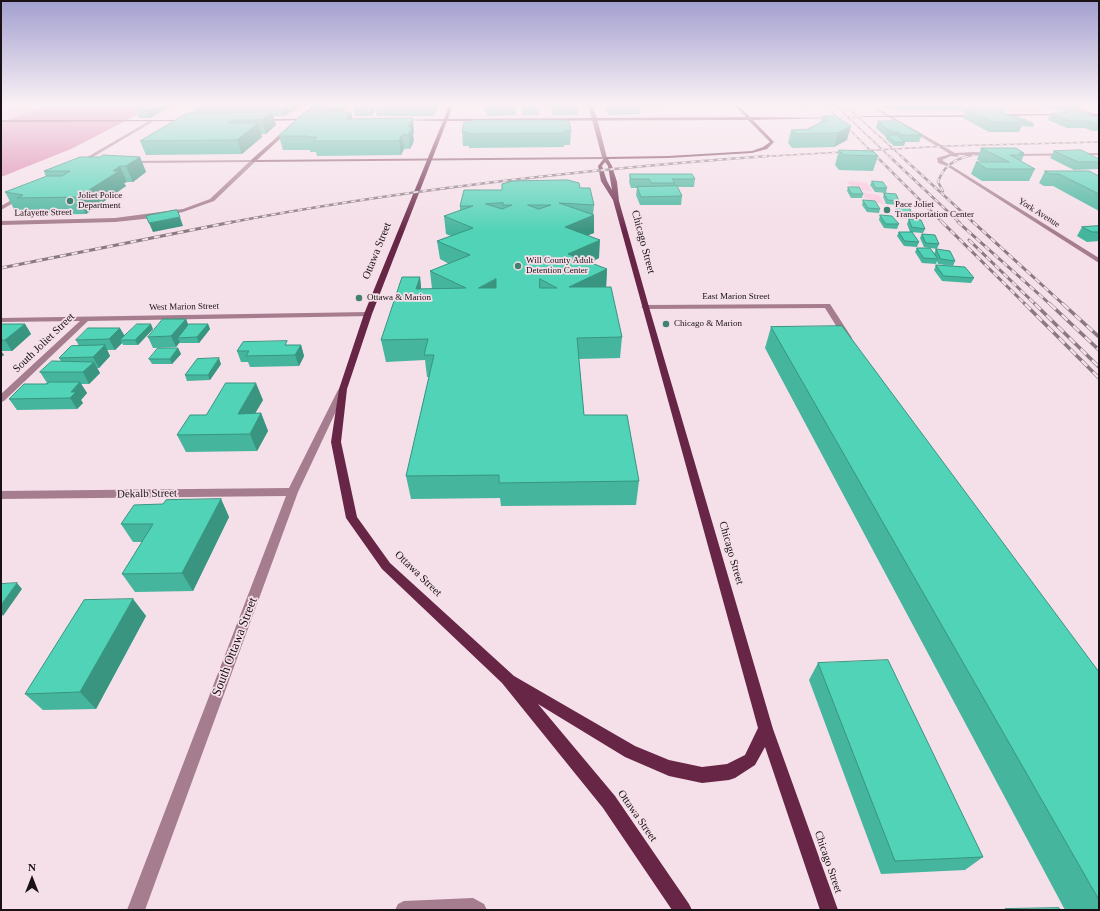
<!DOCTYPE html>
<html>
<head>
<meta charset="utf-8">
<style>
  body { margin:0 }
  #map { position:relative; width:1100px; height:911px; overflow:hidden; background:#f5dfe8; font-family:Georgia,serif }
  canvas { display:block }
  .frame { position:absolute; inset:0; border:2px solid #191115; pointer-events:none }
  .north { position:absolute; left:12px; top:859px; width:40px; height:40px; -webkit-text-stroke:3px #f5dfe8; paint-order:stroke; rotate:0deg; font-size:11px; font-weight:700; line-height:16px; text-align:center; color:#191115 }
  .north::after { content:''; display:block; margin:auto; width:14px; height:18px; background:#191115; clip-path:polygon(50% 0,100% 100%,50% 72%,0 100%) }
</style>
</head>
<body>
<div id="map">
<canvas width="1100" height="911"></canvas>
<div class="frame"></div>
<div class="north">N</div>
</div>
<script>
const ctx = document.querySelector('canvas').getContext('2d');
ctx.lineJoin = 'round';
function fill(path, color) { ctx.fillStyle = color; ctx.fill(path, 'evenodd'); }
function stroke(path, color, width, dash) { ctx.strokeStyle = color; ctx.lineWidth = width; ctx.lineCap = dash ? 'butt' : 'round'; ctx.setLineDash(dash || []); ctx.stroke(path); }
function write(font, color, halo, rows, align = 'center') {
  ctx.font = font + ' Georgia,serif'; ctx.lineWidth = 3.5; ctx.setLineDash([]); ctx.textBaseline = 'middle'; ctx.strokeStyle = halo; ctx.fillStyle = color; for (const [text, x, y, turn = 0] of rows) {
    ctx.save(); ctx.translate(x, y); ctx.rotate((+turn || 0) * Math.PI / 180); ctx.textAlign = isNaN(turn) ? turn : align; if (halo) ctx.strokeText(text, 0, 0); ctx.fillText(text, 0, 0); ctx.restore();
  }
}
fill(new Path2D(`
  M1 105H48L11 118H1Z
  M879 105H1063L1083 112 893 113Z
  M851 181 867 183 873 192 855 189 847 183Z
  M860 192 879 195 885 204C873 202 867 202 860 192Z`), '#fbc6dc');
fill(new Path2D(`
  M48 105H157L71 149 1 177V122Z`), '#da80a9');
stroke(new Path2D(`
  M834 118 863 117`), '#d4c0c8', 4, [4, 2]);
fill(new Path2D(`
  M868 105H872L955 153 973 152 995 153 993 155H958V157L951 156 942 160 1099 258V263L947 166 938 163 937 158 950 154Z
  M1067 105H1072L1097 115 1094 116Z
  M151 120 154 121 81 164 77 163Z
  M1099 153V155L1011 156 1009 155 1011 154Z
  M253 160 255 162 214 201 183 212 153 218 115 222 1 225V221L115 218 183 209 210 199 249 162 130 163 128 161Z
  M22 194 25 196 24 197 1 210V206Z
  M827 304H830L852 338 851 340H845L825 308 645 309 641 307 645 305Z
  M368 312H371V316L88 321 4 401 1 402V394L80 321 1 322V318Z
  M342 387 346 390 298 492 145 910H127L286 496 1 499V491L289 488 338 390Z
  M473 898 484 904 487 910H395L398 904 404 901Z`), '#a57d8e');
fill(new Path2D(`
  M313 105H317L257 160 602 157 588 105H592L597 118 607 158 605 159 251 162V160Z`), '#834b64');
fill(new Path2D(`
  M449 105H453L448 119 746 117 734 105H738L750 117 836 118 753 120 774 142 767 149 752 153 668 158 608 159 612 166 617 182 619 201 649 307 773 729 838 910H820L765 747 755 765 735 778 729 780 702 783 669 776 625 757 538 704 615 796 689 904 692 910H672L603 808 502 683 382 569 346 518 331 442 339 389 364 314 443 121 397 120 444 119ZM748 120 770 142 763 147 752 151 668 156 605 157 598 166 601 181 613 200 758 728 745 755 727 764 702 767 669 760 635 746 514 676 390 563 357 517 341 442 347 389 372 314 447 121ZM605 162 608 166 612 190 607 181 602 166Z
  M997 114H1063L1065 115 996 116Z
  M1079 114H1099V116H1078Z
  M977 115 978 117H861L863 116Z
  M260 119H309L311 120 261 121Z
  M1 120H185L187 121 1 122Z`), '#682647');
const railFar3 = new Path2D(`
  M825 105 877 157
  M835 105 890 157
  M845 105 902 157
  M755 157 946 146 1099 142
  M965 157 990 152`);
const railFar2 = new Path2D(`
  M876 156 943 223
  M889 156 960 223
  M901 156 974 223
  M943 191 938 182C943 167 953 160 968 156
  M227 223C406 189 587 169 768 156`);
const railFar1 = new Path2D(`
  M942 222 1026 305
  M958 222 1051 305
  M973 222 1064 305
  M969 240 1036 305
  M1 268 232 222`);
const rail = new Path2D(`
  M1025 304 1099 378
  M1035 304 1099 367
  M1050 304 1099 350
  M1063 304 1099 337`);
stroke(railFar3, '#897a81', 1.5);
stroke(railFar2, '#897a81', 2.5);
stroke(railFar1, '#897a81', 3);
stroke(rail, '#897a81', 3.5);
stroke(railFar3, '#f5dfe8', 1, [3.5]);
stroke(railFar2, '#f5dfe8', 1.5, [4.5]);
stroke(railFar1, '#f5dfe8', 2, [6]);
stroke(rail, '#f5dfe8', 2.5, [8]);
fill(new Path2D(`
  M147 105H174L150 118H139L137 111Z
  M191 105H300L293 112H290L285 116H273L276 125 266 134H261L262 137 242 154 146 155 140 141 194 112Z
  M314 105H347V106L342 112 353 119 414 132 413 135 414 141 410 149H404L401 155 317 156 316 152H310V150H283L279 136 313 112 312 107Z
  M379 105H439L434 116H377L376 110Z
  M484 105H516V115L487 116V112H485Z
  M522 105H577L578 108V115H552L551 107H539V115H522Z
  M605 105H665V107H640V114L608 115 605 107Z
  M795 105H807L806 108H800Z
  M880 105H1008L1005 111H999L1011 116 1034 124 1033 127 1022 126 1019 132H989L963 118 965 111H911L887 109Z
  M1042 105H1080L1077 111 1099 117V131H1093L1085 128H1067L1048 120 1051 113H1062L1063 111H1059Z
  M371 107H375V110L371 116H355L354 110Z
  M822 116H835L847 140 834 147 792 148 788 143 791 130 809 129V128L820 123Z
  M562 121 571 131 570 145H564V147L469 148V146H463L462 132Z
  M878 121 922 135 919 142H905L904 146H894L886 139V137L876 128Z
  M981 148 1024 153 1023 155H1024L1021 162 1035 169 1029 181H982L971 174 976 162H982L977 160Z
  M839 150 878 156 873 171 839 170 835 165Z
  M1054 151 1099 159V169L1074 170 1050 158Z
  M140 157 146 172 133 182H127L124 183 126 186 86 214 26 215 23 210 14 209 5 192 46 177 44 171Z
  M1045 171 1099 176V211L1053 186H1044L1039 183Z
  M630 174 695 179 694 187H677L682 196 681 205H640L636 195 637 188H631L629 182Z
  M872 181 887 188 886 193 875 192 870 185Z
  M848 187 863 194 862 198H851L847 191Z
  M580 188 594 205 593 215H594V233L587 235 599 258 590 263 607 269 606 287 622 337 620 358 579 359 584 415 639 481 636 505 501 506 500 498 411 499 406 476 429 377H427L425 360 386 362 381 340 420 277 421 289H432L430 271 449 264 440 259 437 241 451 236 446 234 444 216 460 210V206Z
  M884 193 899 201 898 205 886 204 883 197Z
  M863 200 880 209 879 213 867 212 862 205Z
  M896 206 912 214 911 219 898 218 895 210Z
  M880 215 899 224 897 229 884 228 879 220Z
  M909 219 925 229 923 233 910 232 907 224Z
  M1099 226V241L1087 242 1077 236 1082 227Z
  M899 232 919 242 917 247 904 246 897 236Z
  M922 234 939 244 937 249 924 247 920 238Z
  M917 248 934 254 936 249 955 261 953 266 938 264 937 261 936 264 922 263 915 252Z
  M936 265 974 278 971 283 942 281 934 270Z
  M186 319 188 325 208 324 210 329 199 343H180V342L176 347 153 348 148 337Z
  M1 324H25L31 334 12 351H1L4 355 1 357Z
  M771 327 1099 672V910H1065L765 348Z
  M153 329 138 345H123L122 343 115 350H107L110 356 99 368H97L100 373 89 384H81L87 393 81 400 83 403 77 409 17 410 9 399 47 383 40 372 61 361 59 358 79 346 76 340 125 336Z
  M288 345H301L304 356 299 366 250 367 248 362H241L237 351Z
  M178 348 181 354 172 364H152L149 359Z
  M221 364 210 380 187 381 185 375Z
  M263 400 255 413H261L268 431 257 451 186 452 177 435 206 415Z
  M221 499 229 517 193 591 135 592 122 574 142 542H133L121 524 163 504Z
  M133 599 146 616 96 709 43 710 25 694Z
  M818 663 983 857 965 870 881 874 809 680Z`), '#46b59d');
fill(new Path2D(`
  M159 105H174L150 118 147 111Z
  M283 105H288L290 112 285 116Z
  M291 105H300L293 112Z
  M322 105H332L321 113 320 107Z
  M342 105H347V106L338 117 337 110Z
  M367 105H371V107L363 113 364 116 363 110Z
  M432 105H439L434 116Z
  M515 105H516V115Z
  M375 107V110L371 116V113Z
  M272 112 276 125 266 134 262 120Z
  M351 112 354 125 346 119Z
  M413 118 414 132 413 135 414 141 410 149 408 127Z
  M233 120 237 134 228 123Z
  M258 123 262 137 242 154 237 140Z
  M851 126 847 140 834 147 838 133Z
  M402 135 404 149 401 155 399 141Z
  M140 157 146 172 133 182 126 166Z
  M120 166 127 182 124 183 126 186 86 214 78 197 113 171Z
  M594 215V233L565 245V227Z
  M180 217 183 226 153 232 149 223Z
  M600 240 599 258 567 273 568 254Z
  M607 269 606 289 569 287Z
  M420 277 422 297 416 289Z
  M496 279 498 299 479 288Z
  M186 319 190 329 178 338 180 342 176 347 171 336Z
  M25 324 31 334 12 351 5 340Z
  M151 324 153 329 138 345 135 340Z
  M208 324 210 329 199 343 197 337Z
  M120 328 126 338 120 340 122 343 115 350 109 339Z
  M105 345 110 356 99 368 93 357Z
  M301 345 304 356 299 366 295 355Z
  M178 348 181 354 172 364 170 359Z
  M1 351 4 355 1 357Z
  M219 358 221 364 210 380 208 375Z
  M94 362 100 373 89 384 83 372Z
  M80 382 87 393 81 400 83 403 77 409 70 398 71 392Z
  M256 383 263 400 245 431 238 414Z
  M261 413 268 431 257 451 250 434Z
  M221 499 229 517 193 591 182 573Z
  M17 583 22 589 3 616 1 613V605Z
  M133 599 146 616 96 709 80 692Z`), '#399480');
const building = new Path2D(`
  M147 105H159L147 111H137Z
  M314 105H322L320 107H312Z
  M330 105H333L328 110 329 112H322Z
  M333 105H342L337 110H328Z
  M358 105H367L363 110H354Z
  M379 105H390L391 110H376Z
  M522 105H538L539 106H522Z
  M551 105H577L578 108H552Z
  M368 107H375L371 113H363Z
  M966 109H995L1024 122H993Z
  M1064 111H1081L1099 118V124H1097L1088 121H1070L1051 113H1069Z
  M272 112 262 120H233L228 123H258L237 140 140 141 187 113Z
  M305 112H351L346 119 413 118 408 127H412L408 135H402L399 141H313L317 137H307L308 136H279Z
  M822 116H835L851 126 838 133 796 134 791 130 811 129 809 128 825 121H829Z
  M1011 116H1017L1034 124 1023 122H1024Z
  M472 120H562V121H569L571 131H564V133L468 134V132H462L464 122H471Z
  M878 121H898L922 135H902L898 132H891Z
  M887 135H897L905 143 895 142Z
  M981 148H1016L1024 153H1019L1024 155H1010L1035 169H987L976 162H1009Z
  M839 150 873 151 878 156 844 155Z
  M1081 150 1099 159V162H1078L1054 151Z
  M103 155 140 157 126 166H120L113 171H119L78 197 17 198 23 195 5 192 47 176H62L70 171H44L80 157H100Z
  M1045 171H1089L1099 176V194L1059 174H1050Z
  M630 174H692L695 179H672L675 183H651L649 179H631Z
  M568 180 579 183 580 188H590L594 205 559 203 594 215 565 227 600 240 568 254 607 269 569 287H611L622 337 577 338 584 415H627L639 481 499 483V475L406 476 434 355H424L428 339 381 340 402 277H420L416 289 466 288 430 271 470 255 437 241 473 228 444 216 473 206H460L464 190H502V184L513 181ZM503 203V205H512L502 209 486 204ZM528 205H551L539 209ZM496 279V288H479ZM540 279 557 288H540Z
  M872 181 883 182 887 188H876Z
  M677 186 682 196 641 197 637 187Z
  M848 187H859L863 194H852Z
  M884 193 896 194 899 201 888 200Z
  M863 200 875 201 880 209 868 208Z
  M896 206 909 207 912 214 900 213Z
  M177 210 180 217 149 223 146 216Z
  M880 215 892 216 899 224H886Z
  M909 219 921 220 925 229 912 227Z
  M1099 226V232H1092L1082 227Z
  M899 232H912L919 242 905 241Z
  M922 234 935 235 939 244 926 243Z
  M917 248H930L938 259 924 258Z
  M936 249 950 251 955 261 941 259Z
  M936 265 965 267 974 278 944 276Z
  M163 319H186L171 336 148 337Z
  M1 324H25L5 340H1Z
  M137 324H151L135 340H120Z
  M189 324H208L197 337 178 338Z
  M842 326 1099 672V900L771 327Z
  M88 328H120L109 339 76 340Z
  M287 341 285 345H301L295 355 246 356 249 351H237L243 342Z
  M105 345 93 357 59 358 71 346Z
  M158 348H178L170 359H149Z
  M219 358 208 375H185L197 359Z
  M52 361 94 362 83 372H40Z
  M49 382H80L71 392H76L70 398 9 399 24 384H47Z
  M226 383H256L238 414 261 413 250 434 177 435 190 415H206Z
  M221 499 182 573 122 574 153 524H121L134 505 163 504 166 500Z
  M17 583 1 605V584Z
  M133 599 80 692 25 694 84 600Z
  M888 660 983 857 895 861 818 663Z
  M1059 908 1060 910H1005V909Z`);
fill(building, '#51d3b7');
stroke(building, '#399480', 1);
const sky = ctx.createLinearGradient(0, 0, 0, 232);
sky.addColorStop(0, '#a29fcf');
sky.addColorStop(0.45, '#faf1f5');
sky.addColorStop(1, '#faf1f500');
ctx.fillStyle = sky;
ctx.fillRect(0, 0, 1100, 232);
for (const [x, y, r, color] of [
  [70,201,4,"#408172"],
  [887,210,4,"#408172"],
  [518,266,4,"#408172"],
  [359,298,4,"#408172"],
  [666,324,4,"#408172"]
]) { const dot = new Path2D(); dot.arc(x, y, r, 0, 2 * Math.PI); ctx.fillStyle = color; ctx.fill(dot); stroke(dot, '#f5dfe8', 1.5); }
write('9px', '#191115', '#f5dfe8', [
  ["Joliet Police",78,196],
  ["Department",78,206],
  ["Pace Joliet",895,205],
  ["Transportation Center",895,215],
  ["Will County Adult",526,261],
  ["Detention Center",526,271],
  ["Ottawa & Marion",367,298],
  ["Chicago & Marion",674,324]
], 'left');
write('9px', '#191115', '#f5dfe8', [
  ["Lafayette Street",43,213,-1],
  ["York Avenue",1039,213,32],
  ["East Marion Street",736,297],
  ["West Marion Street",184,307,-1]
]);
write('11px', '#191115', '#f5dfe8', [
  ["Chicago Street",643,242,75],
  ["Ottawa Street",377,251,-68],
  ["South Joliet Street",44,343,-44],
  ["Dekalb Street",147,494,-1],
  ["Chicago Street",731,553,74],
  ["Ottawa Street",418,574,44],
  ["Ottawa Street",637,816,55],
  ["Chicago Street",828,862,71]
]);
write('13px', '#191115', '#f5dfe8', [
  ["South Ottawa Street",235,647,-69]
]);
</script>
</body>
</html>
